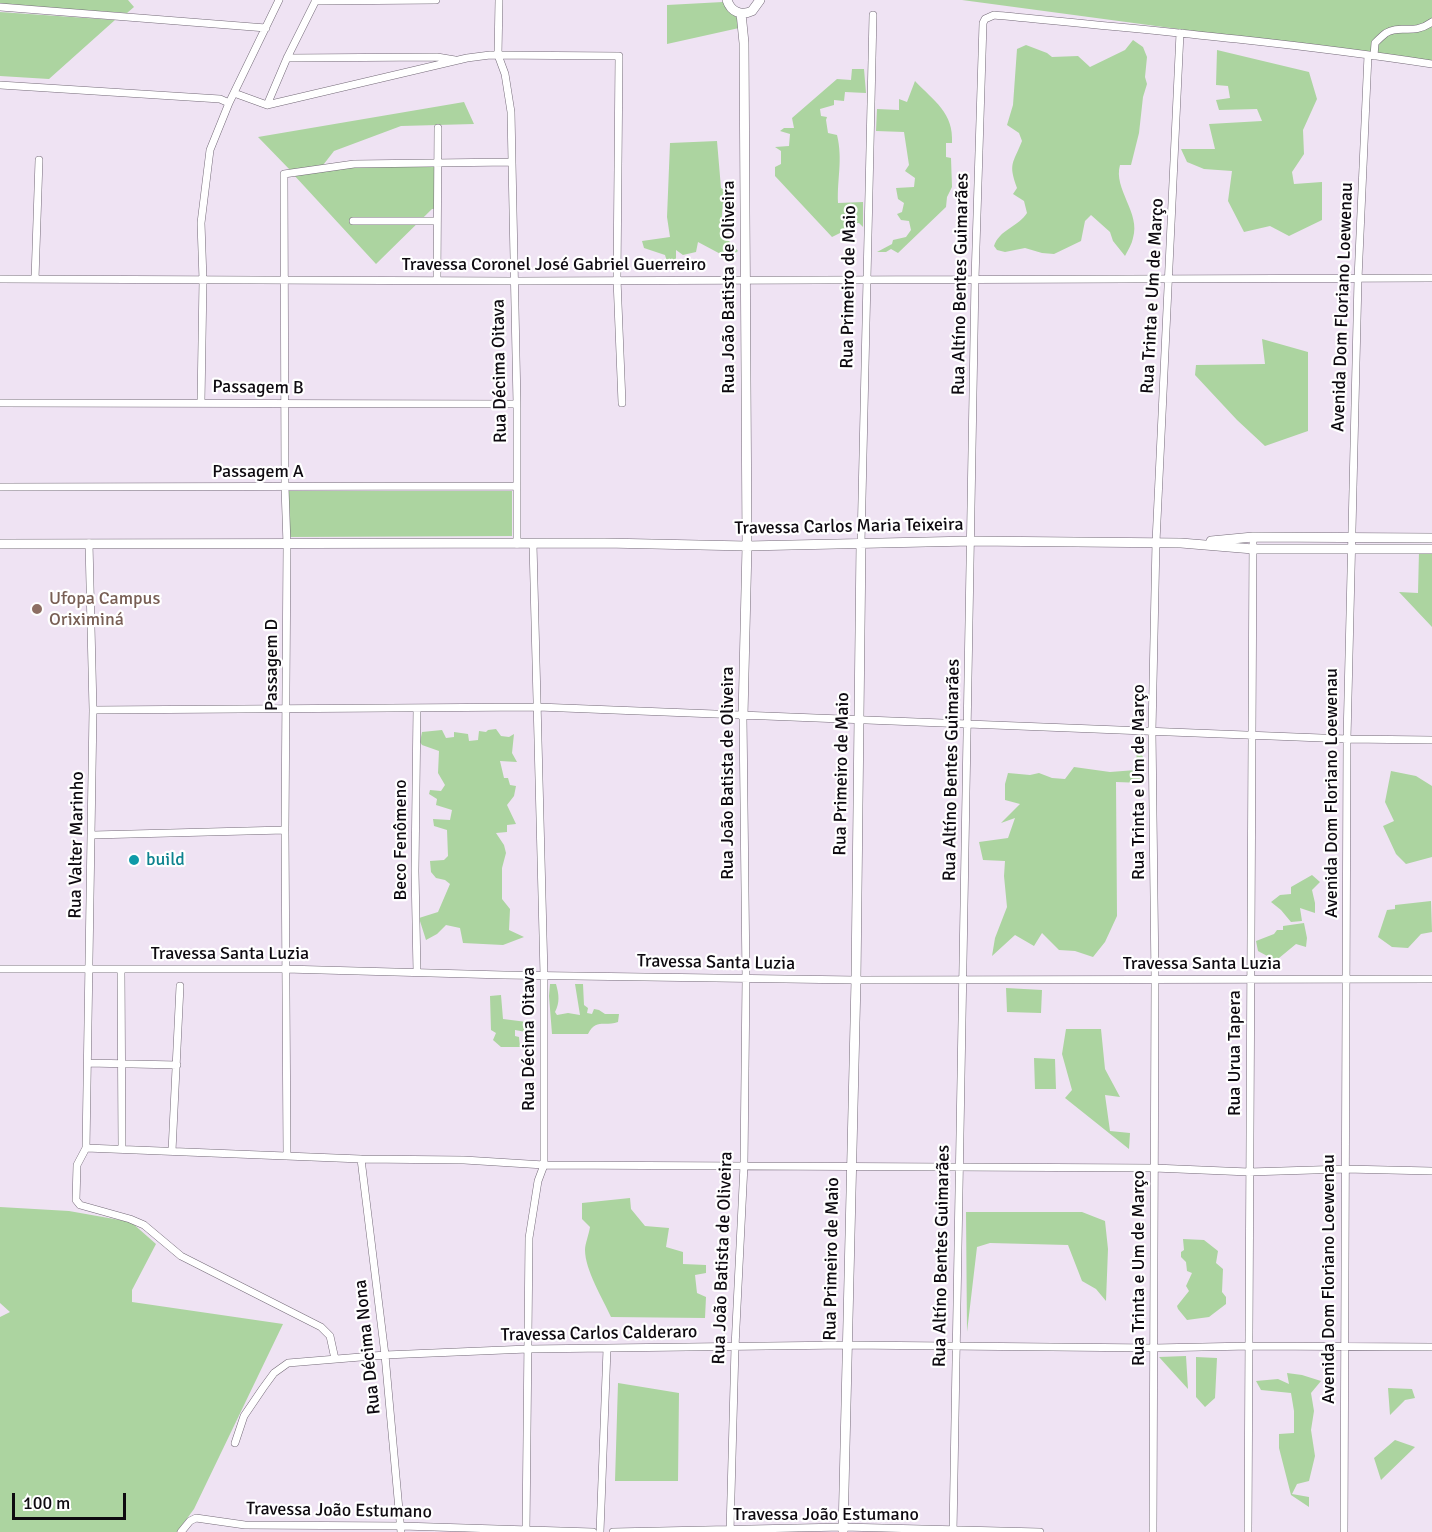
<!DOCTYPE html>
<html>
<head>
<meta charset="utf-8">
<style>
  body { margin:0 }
  #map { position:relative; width:1432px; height:1532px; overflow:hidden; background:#efe3f3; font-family:Signika,sans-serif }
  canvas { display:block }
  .scale { position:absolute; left:12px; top:1493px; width:114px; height:27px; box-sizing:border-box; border:3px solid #0e0a10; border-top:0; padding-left:8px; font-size:18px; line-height:21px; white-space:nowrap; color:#0e0a10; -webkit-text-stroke:4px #fff; paint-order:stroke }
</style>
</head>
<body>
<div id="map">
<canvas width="1432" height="1532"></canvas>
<div class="scale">100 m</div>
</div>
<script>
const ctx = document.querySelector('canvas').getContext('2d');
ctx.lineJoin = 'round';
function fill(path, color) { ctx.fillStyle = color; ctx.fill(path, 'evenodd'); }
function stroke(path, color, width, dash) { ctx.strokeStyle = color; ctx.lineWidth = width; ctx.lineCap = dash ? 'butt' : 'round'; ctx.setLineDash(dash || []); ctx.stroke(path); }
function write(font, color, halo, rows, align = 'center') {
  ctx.font = font + ' Signika,sans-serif'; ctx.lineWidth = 4.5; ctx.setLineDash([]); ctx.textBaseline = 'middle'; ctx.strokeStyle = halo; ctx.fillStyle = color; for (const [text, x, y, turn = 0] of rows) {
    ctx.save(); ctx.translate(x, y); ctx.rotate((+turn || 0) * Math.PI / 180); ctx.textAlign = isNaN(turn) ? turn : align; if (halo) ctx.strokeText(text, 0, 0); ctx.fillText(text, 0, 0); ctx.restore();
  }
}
fill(new Path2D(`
  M0 0H128L134 7 127 13 0 5Z
  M962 0H1432V63Z
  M723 2 729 11 737 18 739 28 667 44V5Z
  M0 12 115 20 49 79 0 76Z
  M1133 40 1143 47 1147 57 1145 77 1147 84 1143 97 1139 133 1131 165H1120C1113 189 1141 213 1133 238 1132 244 1128 250 1125 256L1113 241 1110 232 1091 215 1085 221 1081 241 1054 254 1042 253 1025 248 1005 252 997 250 994 246C999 230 1019 226 1027 213L1024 201 1013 194 1017 188C1008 163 1013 164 1022 141L1019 133 1007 125 1013 105 1017 49 1026 45 1047 53 1052 57 1078 56 1090 67 1125 50Z
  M1217 50 1309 72 1317 99 1303 130 1304 154 1292 172 1294 184 1322 182V220L1289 236 1270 226 1244 232 1228 201 1232 171 1204 169 1187 162 1181 149H1215L1209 124 1262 121 1257 109 1219 110 1216 100 1230 98 1228 86 1216 85Z
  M852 69H864L866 93 845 92 844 101 834 100V105L820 109 821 116 827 117 826 120 828 133 837 135C843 160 837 178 838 203L863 202V227L859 223H849L844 231 832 237 775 176V167L781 164V151L775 147 789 146 790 134 780 131 784 128H794L792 118 837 79 851 80Z
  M915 81C934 101 954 113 952 143H946V157L951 158 952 187 947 197 946 207 898 253 891 249 886 252H877L892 244 893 240 906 237 911 230 909 221 901 220 897 214 902 212 904 203 898 199 896 188 914 187 915 178 905 171 909 165 904 132 876 131 877 109 899 110V99L907 102Z
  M464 102 474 124 401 126 334 151 320 169 291 171 258 137Z
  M717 141 721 188 733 195 732 204 723 203 720 236 729 241 738 251 728 258 698 242 696 252 683 255 676 250V263L668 265 665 255 644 248 642 241 670 237 667 217 670 143Z
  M357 164H437V209H432L376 264 293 174Z
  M1262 339 1308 352V431L1265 446 1237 420 1195 375 1196 365 1265 364Z
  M289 491H512V536L289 537Z
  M1419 551 1432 553V627L1399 592 1418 593Z
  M496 729 501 736 509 737 514 734 512 753 517 762 500 761 504 778H508L510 785 516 786 514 796 507 805 516 824 507 825V832L496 833 504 845 506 853 502 868V899L510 909 509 930 524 937 503 945 463 943 460 928 446 925 437 934 426 940 419 918 438 912 450 884 445 880 436 878 431 872 430 861 444 860 448 856 447 830 434 826 433 819 450 820 452 810 436 805 437 799 429 794 430 790 441 791 445 785 438 773 439 751 422 745 420 742 422 732 442 730 446 738 454 737V732L468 734 469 741 478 740 479 731 486 732 488 730Z
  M1137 746 1143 757V783L1116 782 1117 916 1105 942 1093 957 1075 951 1059 950 1042 933 1034 946 1015 935 992 956 995 938 1007 907 1004 876 1005 861 983 860 979 842 1008 838 1015 818 1001 823 1020 804 1005 800V784L1008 773 1030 775 1039 773 1052 778 1065 779 1074 767 1110 772 1136 770Z
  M1391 771 1416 776 1432 786V857L1406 864 1396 854 1383 826 1394 821 1385 802Z
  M1312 875 1320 882 1312 890 1315 903V913L1300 908 1302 921 1291 922 1281 910 1271 902 1280 895 1291 894V887Z
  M1431 901 1432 932 1421 934 1408 948 1392 947 1378 937 1387 910 1395 909V905Z
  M1304 923 1307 938 1306 947 1296 944 1273 963 1269 957 1258 951 1256 941 1274 934 1277 930H1283V926Z
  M550 984H556C559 995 560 1002 555 1012L557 1015 568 1013 580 1015 575 984H583L584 1005 588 1008 587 1013 592 1014 594 1009 599 1010 605 1014H619L618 1022C604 1027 596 1018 588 1034H552L549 996Z
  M1006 988 1042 990 1041 1013 1007 1012Z
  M501 995 503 1019 527 1022 526 1032 515 1030V1036L519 1037 520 1047H501L493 1040 496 1033 491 1030 490 996Z
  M1066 1029H1101L1105 1069 1120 1097 1105 1095 1110 1131 1130 1133 1129 1149 1065 1098 1072 1090 1062 1054Z
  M1034 1058 1055 1059 1056 1089H1035Z
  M630 1198 631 1209 645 1226 669 1228 666 1247 683 1252V1264L706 1265V1273L695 1275 697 1293 706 1297 705 1318 611 1317C603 1299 585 1270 585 1250 585 1244 589 1234 590 1227L582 1219V1203Z
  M0 1207 69 1211 131 1222 156 1244 132 1290V1302L283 1324 194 1509 177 1532H0V1317L10 1312 0 1303Z
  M966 1212H1082L1105 1221 1108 1249 1106 1301 1096 1289 1082 1281 1068 1245 990 1243 977 1247 967 1332Z
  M1183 1239 1204 1240 1218 1251 1216 1263 1223 1269 1222 1292 1226 1297V1304L1209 1317 1187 1320 1178 1309 1177 1306 1189 1291 1186 1286 1192 1273 1187 1271 1186 1262 1181 1257V1252L1184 1250Z
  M1186 1356 1188 1389 1159 1357Z
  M1196 1357 1217 1358 1215 1398 1205 1407 1196 1397Z
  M1287 1373 1302 1375 1321 1381 1311 1393 1314 1411 1311 1430 1315 1456 1309 1481 1297 1484 1292 1494 1309 1497V1507L1291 1495 1279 1448V1434L1294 1433V1411L1291 1393 1261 1390 1256 1381 1278 1379 1289 1384Z
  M618 1383 679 1393 678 1481H615Z
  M1388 1388 1412 1389 1415 1398 1405 1400 1390 1415Z
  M1395 1440 1415 1447 1381 1480 1374 1458Z`), '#acd4a0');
const street = new Path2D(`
  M499 0 498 55 505 74 511 112 512 162 517 404V544
  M315 1 436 0
  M0 7 266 28
  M1374 56 1375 43C1378 40 1382 36 1386 33 1400 24 1413 36 1432 22
  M287 58 437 57 455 60
  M0 85 220 99 229 103
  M234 93 267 105 467 58 490 55 619 56 617 279 622 403
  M267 105 287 58 316 0
  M353 221H437
  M0 279 514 281 1432 278
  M35 279 39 160
  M437 280 438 128
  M201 402 203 280 201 223 210 150 229 103 279 0
  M0 403 517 404
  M0 487 516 486
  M89 543 93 710 86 1148 77 1165 76 1200 80 1205 130 1219 144 1225 181 1256 321 1327 330 1336 335 1359
  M861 543 873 15
  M93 710 538 707 1347 739 1432 740
  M93 835 285 830
  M0 969H285L504 975 856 980 1432 979
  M121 969 122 1149
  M417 972 415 871 417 708
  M88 1063 177 1065
  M86 1148 361 1159 464 1160 544 1165 1154 1168 1249 1172 1345 1169 1432 1171
  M172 1151 180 986
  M287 1156 285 830 287 545 285 487 284 174 354 164 512 162
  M361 1159 385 1355 401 1532
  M235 1443 244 1416 263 1388 274 1373 288 1363 385 1355 528 1349 847 1345 1154 1348 1250 1346 1432 1347
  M181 1532 190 1521 196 1518 245 1525 402 1526 593 1532
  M526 1532 529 1238 538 1181 544 1165V975L533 544
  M600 1532 607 1349
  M613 1532 843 1527 1040 1532
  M730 1532 735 1347 744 1165 746 979 743 716
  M953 1532 975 279 983 23 985 19 994 15C1140 29 1287 42 1432 64
  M1153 1532 1155 979 1152 731 1156 542 1180 33
  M1248 1532 1253 537
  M1344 1532 1347 739 1358 279 1368 55`);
const secondary = new Path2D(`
  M727 0C731 12 741 16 752 11L760 0
  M741 13 744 43 747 546 743 716
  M1211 541 1253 537 1432 538
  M0 544 605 543 747 546 971 541 1181 543 1253 549H1432
  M843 1532 856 980 861 543`);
stroke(street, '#746a78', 8);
stroke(secondary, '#746a78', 10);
stroke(street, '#fff', 7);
stroke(secondary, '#fff', 9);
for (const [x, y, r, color] of [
  [37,609,6,"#8d6e63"],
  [134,860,6,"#0f9aa8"]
]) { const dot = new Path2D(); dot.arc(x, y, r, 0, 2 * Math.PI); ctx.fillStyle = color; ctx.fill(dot); stroke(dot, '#fff', 2); }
write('18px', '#0e0a10', '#fff', [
  ["Travessa Coronel José Gabriel Guerreiro",554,265],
  ["Rua Altíno Bentes Guimarães",961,284,-89],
  ["Rua João Batista de Oliveira",729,287,-90],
  ["Rua Primeiro de Maio",849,287,-89],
  ["Rua Trinta e Um de Março",1153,296,-87],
  ["Avenida Dom Floriano Loewenau",1343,307,-88],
  ["Rua Décima Oitava",500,371,-91],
  ["Passagem B",258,388,1],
  ["Passagem A",258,472],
  ["Travessa Carlos Maria Teixeira",849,527,-1],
  ["Passagem D",272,665,-90],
  ["Rua Altíno Bentes Guimarães",952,770,-89],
  ["Rua João Batista de Oliveira",728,773,-90],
  ["Rua Primeiro de Maio",842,774,-89],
  ["Rua Trinta e Um de Março",1139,782,-90],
  ["Avenida Dom Floriano Loewenau",1332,793,-90],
  ["Beco Fenômeno",401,840,-90],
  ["Rua Valter Marinho",77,845,-89],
  ["Travessa Santa Luzia",230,954],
  ["Travessa Santa Luzia",716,963,1],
  ["Travessa Santa Luzia",1202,964],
  ["Rua Décima Oitava",529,1039,-90],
  ["Rua Urua Tapera",1235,1053,-90],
  ["Rua Altíno Bentes Guimarães",942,1256,-89],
  ["Rua João Batista de Oliveira",723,1258,-88],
  ["Rua Primeiro de Maio",832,1259,-89],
  ["Rua Trinta e Um de Março",1139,1268,-90],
  ["Avenida Dom Floriano Loewenau",1329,1279,-90],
  ["Travessa Carlos Calderaro",599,1334,-1],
  ["Rua Décima Nona",368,1347,-96],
  ["Travessa João Estumano",339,1511,1],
  ["Travessa João Estumano",826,1515]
]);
write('18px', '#785e54', '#fff', [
  ["Ufopa Campus",49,599],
  ["Oriximiná",49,620]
], 'left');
write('18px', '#0d838f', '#fff', [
  ["build",146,860]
], 'left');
</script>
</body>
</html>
